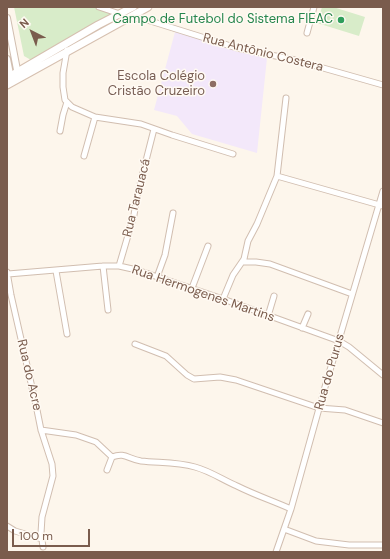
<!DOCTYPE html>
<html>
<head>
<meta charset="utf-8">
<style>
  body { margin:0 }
  #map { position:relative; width:390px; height:559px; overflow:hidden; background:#fdf6ec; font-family:"DM Sans",sans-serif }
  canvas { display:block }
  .frame { position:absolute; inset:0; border:8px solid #7a5c4d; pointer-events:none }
  .north { position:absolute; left:12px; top:12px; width:40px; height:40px; -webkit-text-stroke:3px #fffaf3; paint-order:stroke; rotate:318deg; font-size:11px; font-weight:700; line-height:16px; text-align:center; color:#7a5c4d }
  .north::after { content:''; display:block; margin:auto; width:14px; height:18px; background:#7a5c4d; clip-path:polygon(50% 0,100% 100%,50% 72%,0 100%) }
  .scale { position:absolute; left:12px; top:529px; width:78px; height:18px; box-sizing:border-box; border:2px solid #7a5c4d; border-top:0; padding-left:5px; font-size:12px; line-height:14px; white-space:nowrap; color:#7a5c4d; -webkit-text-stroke:3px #fffaf3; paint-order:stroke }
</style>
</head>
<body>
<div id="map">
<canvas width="390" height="559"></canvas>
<div class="frame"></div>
<div class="north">N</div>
<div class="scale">100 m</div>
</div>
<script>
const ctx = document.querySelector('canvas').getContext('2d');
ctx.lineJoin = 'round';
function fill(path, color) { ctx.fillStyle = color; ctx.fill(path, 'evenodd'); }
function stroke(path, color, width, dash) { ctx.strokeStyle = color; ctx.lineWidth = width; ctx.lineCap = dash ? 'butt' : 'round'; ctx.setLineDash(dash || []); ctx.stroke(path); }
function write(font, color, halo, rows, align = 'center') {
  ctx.font = font + ' "DM Sans",sans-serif'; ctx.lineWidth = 3; ctx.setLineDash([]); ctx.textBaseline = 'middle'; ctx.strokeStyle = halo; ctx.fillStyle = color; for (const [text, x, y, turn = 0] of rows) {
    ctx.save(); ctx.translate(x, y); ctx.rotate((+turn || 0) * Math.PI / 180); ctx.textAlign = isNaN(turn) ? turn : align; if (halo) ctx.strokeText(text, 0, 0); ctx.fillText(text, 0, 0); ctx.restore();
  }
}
fill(new Path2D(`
  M175 32 267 58 257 153 192 134 177 116 154 110Z`), '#f3e8fa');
fill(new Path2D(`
  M14 7H93L109 11 112 16 31 60 24 56Z
  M322 7H333L365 17 359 36 317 23Z`), '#d8ecc9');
const minor = new Path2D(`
  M99 7 120 14
  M129 18 144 19 237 48 295 60 383 85
  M307 33 314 7
  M67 50 63 73V87L65 100 72 107 95 117 141 124 172 135 233 154
  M60 131 63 115 67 102
  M84 156 95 117
  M277 176 383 206
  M242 262H256L270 264 352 294
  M103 266 108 310
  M119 266 134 215 137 196 154 129
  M56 271 67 334
  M7 272 11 295 36 405 41 430 52 464 53 476 42 517 41 533 43 547
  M8 274 103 266H119L137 270 223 299 339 341 349 347 383 375
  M157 277 165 255 173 213
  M192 288 208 246
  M223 299 233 275 244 259 248 241 257 224 277 176 286 98
  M268 316 274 296
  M302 328 308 314
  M135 344 166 356 187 375 194 379 220 377 236 380 319 408 345 410 383 423
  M41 430 76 435 96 442 112 457 107 470
  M112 457C125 452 128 459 141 461 159 463 177 462 195 467 210 471 223 480 237 486 255 495 273 501 291 509
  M7 526 15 531 42 539
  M284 529 316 541 349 545H383
  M276 552 291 509 325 387 383 191`);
const tertiary = new Path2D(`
  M7 18 18 75
  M7 59 11 79`);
const secondary = new Path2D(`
  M7 78 98 25 133 7
  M7 85 148 7`);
stroke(minor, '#d1beb0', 7);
stroke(tertiary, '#d1beb0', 8);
stroke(secondary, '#d6c0b0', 9);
stroke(minor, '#fff', 5);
stroke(tertiary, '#fff', 6);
stroke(secondary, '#fff', 7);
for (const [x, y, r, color] of [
  [341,20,4,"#2e9e5b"],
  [213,84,4,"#8d6e63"]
]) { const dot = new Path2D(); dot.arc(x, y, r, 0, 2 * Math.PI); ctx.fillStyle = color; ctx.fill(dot); stroke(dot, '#fffaf3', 1.5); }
write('13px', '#27864d', '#fffaf3', [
  ["Campo de Futebol do Sistema FIEAC",333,20]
], 'right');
write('13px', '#7a5c4d', '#fffaf3', [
  ["Rua Antônio Costera",263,53,14],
  ["Rua Tarauacá",137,198,-76],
  ["Rua Hermogenes Martins",203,294,19],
  ["Rua do Purus",330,372,-74],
  ["Rua do Acre",29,375,77]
]);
write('13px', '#785e54', '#fffaf3', [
  ["Escola Colégio",205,77],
  ["Cristão Cruzeiro",205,92]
], 'right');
</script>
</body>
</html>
